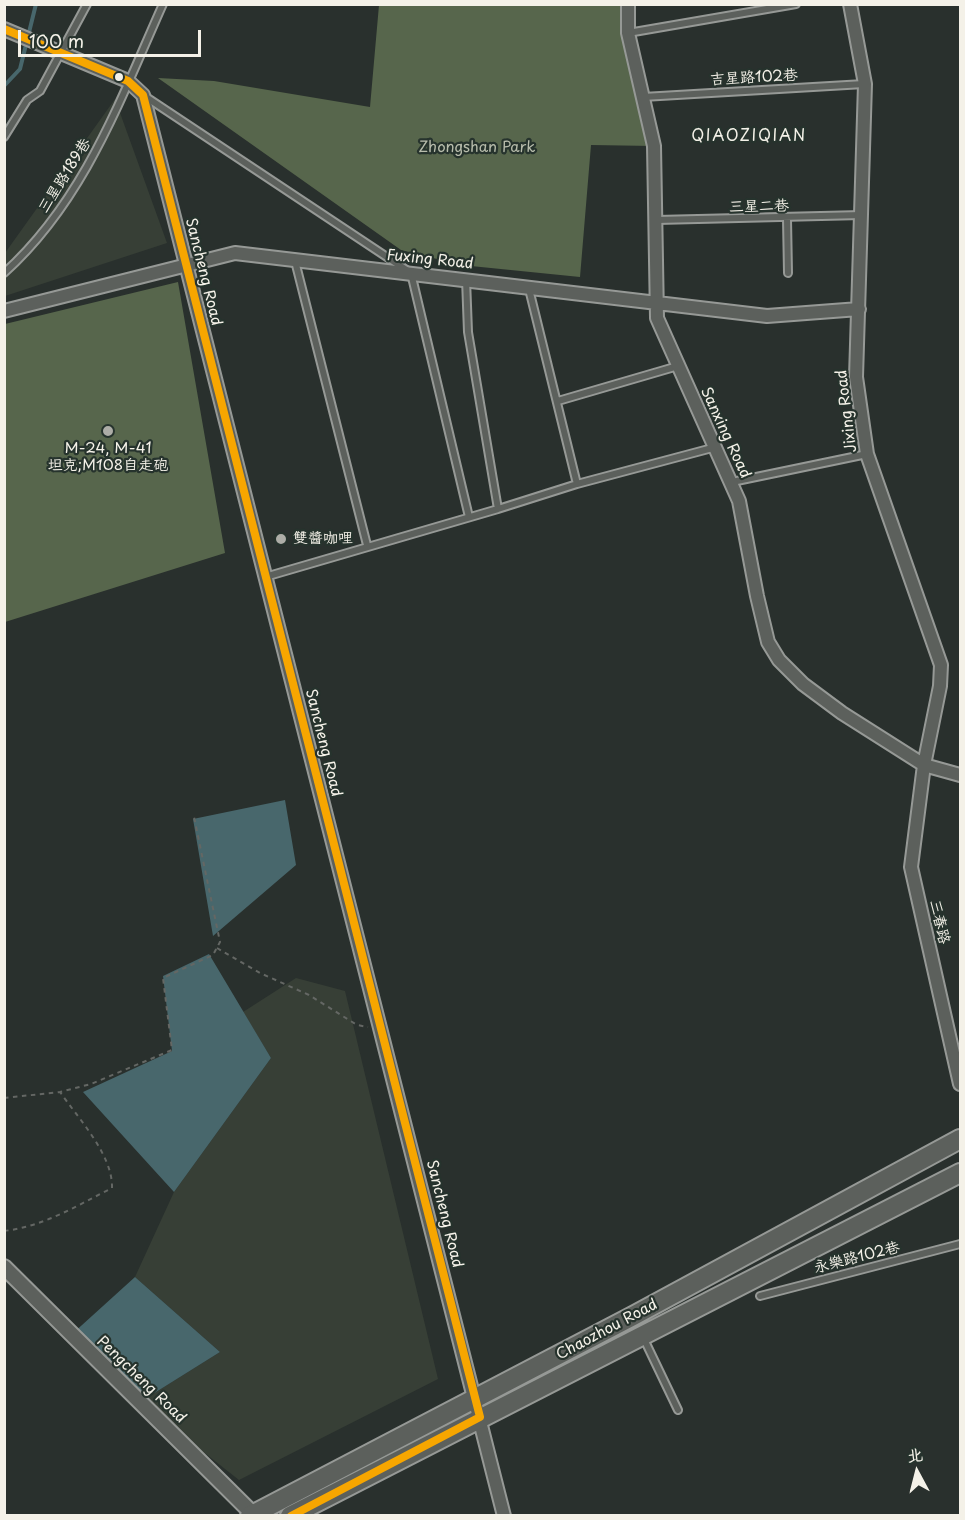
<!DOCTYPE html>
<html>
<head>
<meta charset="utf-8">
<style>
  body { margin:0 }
  #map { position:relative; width:965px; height:1520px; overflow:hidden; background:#29302d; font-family:"Playpen Sans","LXGW WenKai TC",sans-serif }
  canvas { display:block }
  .frame { position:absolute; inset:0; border:6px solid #f4f1e8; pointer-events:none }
  .north { position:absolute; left:887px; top:1442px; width:60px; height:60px; -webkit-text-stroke:4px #26332d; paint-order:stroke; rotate:353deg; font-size:16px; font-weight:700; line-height:24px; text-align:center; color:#f4f1e8 }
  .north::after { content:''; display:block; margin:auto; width:21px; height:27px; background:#f4f1e8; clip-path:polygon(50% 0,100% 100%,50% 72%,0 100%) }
  .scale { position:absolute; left:18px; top:30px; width:183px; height:27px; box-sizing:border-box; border:3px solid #f4f1e8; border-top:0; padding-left:8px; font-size:18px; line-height:21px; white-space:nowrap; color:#f4f1e8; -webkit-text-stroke:4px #26332d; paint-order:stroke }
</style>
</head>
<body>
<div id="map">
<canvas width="965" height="1520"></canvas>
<div class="frame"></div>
<div class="north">北</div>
<div class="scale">100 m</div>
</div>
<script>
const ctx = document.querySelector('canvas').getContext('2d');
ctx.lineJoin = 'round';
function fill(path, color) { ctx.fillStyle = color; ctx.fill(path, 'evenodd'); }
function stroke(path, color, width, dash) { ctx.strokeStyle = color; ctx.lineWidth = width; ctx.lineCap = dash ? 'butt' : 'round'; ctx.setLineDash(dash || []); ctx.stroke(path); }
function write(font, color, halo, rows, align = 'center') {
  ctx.font = font + ' "Playpen Sans","LXGW WenKai TC",sans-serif'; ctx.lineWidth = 4.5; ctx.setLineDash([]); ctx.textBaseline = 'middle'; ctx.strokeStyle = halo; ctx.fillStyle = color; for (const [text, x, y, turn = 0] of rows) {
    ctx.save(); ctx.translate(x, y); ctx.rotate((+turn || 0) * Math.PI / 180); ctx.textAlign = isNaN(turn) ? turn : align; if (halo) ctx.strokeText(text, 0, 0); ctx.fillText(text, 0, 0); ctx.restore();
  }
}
fill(new Path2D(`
  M115 99 167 243 5 296V253Z
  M296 978 345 991 438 1379 239 1480 140 1402 220 1352 135 1277 174 1192 271 1058 243 1012Z`), '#373f36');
fill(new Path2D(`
  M379 5H628L654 146 591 145 580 277 461 265 401 250 158 78 214 81 370 107Z
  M178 282 225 553 5 622V324Z`), '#57664c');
fill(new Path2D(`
  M285 800 296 865 213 936 193 819Z
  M209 954 271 1058 174 1192 83 1092 172 1051 163 976Z
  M135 1277 220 1352 140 1402 71 1335Z`), '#48676c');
stroke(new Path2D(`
  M4 86 20 69 36 4`), '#48676c', 4);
const service = new Path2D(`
  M628 33 796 4
  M146 97 411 273 469 517
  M643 97 864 84
  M4 137 27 100 40 91 87 4
  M787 219 788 273
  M657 220 862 215
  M295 261 367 545
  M4 273C84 201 120 100 163 4
  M466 279 468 332 498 509
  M529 289 577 484
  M558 401 678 366
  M732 482 867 454
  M265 577 498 509 577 484 716 447
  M760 1296 960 1244
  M643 1337 678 1410`);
const minor = new Path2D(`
  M628 4V33L654 146 657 318 739 501 757 596 768 642 779 660 803 684 842 713 924 765 960 775
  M850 4 865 84 856 377 867 454 941 665 940 686 924 765 911 867 960 1084
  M4 29 128 81 143 95 504 1516
  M4 311 235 253 767 316 859 309`);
const tertiary = new Path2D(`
  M4 1267 255 1516`);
const primary = new Path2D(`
  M250 1516 633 1316 960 1139
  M290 1516 960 1173`);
stroke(service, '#969996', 10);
stroke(minor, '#969996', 16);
stroke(tertiary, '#969996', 18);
stroke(primary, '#969996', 22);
stroke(new Path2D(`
  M217 948 260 973 309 995 357 1025 368 1027
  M4 1098 60 1092 91 1084 172 1050 163 978 213 955 220 942 194 817
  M4 1231C45 1226 76 1206 112 1188 113 1155 78 1118 60 1092`), '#646764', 2, [4.5, 4.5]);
stroke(service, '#5c605c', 6);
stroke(minor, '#5c605c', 12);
stroke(tertiary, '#5c605c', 14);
stroke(primary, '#5c605c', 18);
stroke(new Path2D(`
  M4 29 128 81 143 95 480 1417 291 1516`), '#f7a600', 8);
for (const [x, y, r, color] of [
  [119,77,5,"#f4f1e8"],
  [108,431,6,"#adada7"],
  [281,539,6,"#adada7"]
]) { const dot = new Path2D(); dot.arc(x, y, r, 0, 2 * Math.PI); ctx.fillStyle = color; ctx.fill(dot); stroke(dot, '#26332d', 2); }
write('15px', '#f4f1e8', '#26332d', [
  ["吉星路102巷",754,78,-3],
  ["三星路189巷",65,176,-58],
  ["三星二巷",759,207,-1],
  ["Fuxing Road",430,260,6],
  ["Sancheng Road",203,272,76],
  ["Jixing Road",847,411,-97],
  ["Sanxing Road",725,433,65],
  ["Sancheng Road",323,743,76],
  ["三春路",939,922,77],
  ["Sancheng Road",444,1214,76],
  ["永樂路102巷",857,1258,-14],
  ["Chaozhou Road",607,1330,-28],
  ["Pengcheng Road",141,1380,44]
]);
write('15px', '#b8bdac', '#26332d', [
  ["Zhongshan Park",477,148]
]);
write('15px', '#f4f1e8', '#26332d', [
  ["M-24, M-41",108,449],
  ["坦克;M108自走砲",108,466],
  ["雙醬咖哩",293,539,"left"]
]);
ctx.letterSpacing = '1.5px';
write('16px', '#f4f1e8', '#26332d', [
  ["QIAOZIQIAN",749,137]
]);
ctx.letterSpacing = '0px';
</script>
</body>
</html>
